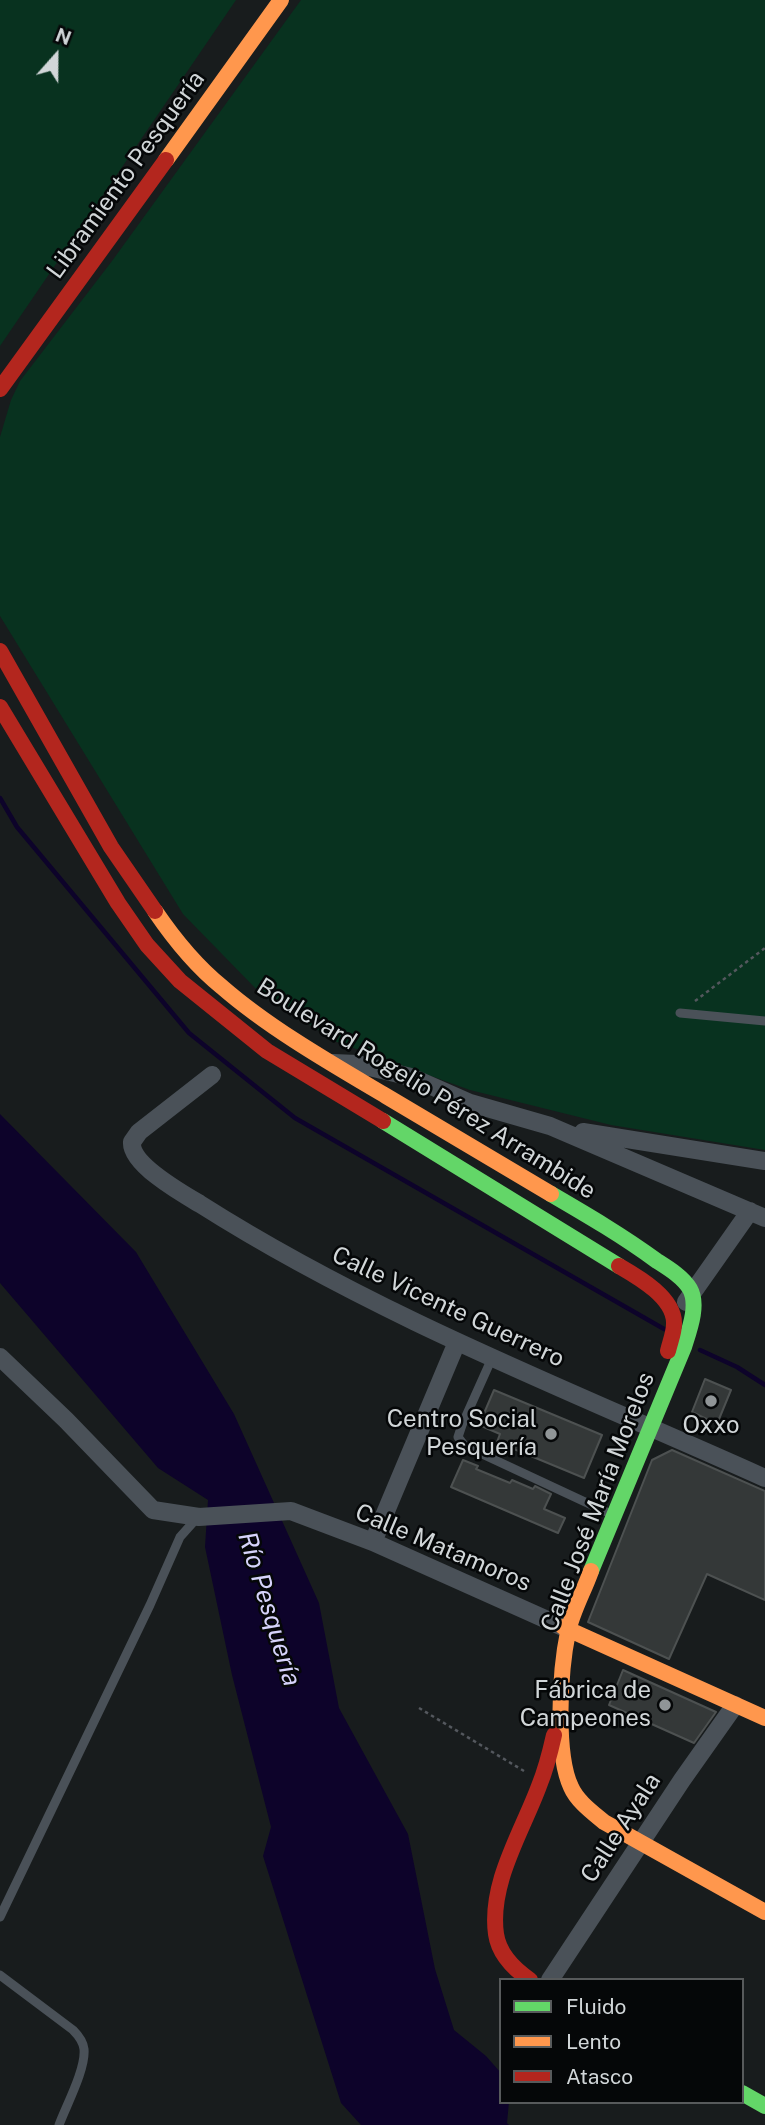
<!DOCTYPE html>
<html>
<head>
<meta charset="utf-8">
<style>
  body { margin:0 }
  #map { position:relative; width:765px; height:2125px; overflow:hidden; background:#181c1d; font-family:"Public Sans",sans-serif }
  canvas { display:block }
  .legend { position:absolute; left:499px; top:1978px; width:245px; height:126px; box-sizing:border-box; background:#050708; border:2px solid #575a5b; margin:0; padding:9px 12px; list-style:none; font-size:21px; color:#d1d6d8 }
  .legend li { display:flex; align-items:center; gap:14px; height:35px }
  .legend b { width:35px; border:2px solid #575a5b }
  .north { position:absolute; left:21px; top:21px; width:70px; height:70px; -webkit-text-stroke:5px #050708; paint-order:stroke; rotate:21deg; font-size:19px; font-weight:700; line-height:28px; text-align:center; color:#d1d6d8 }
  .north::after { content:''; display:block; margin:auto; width:24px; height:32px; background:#d1d6d8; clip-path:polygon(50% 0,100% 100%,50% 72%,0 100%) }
</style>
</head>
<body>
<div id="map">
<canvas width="765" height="2125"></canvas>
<ul class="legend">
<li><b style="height:9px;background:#63d668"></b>Fluido</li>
<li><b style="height:9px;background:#ff974d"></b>Lento</li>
<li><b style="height:9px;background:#b3261e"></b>Atasco</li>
</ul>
<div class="north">N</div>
</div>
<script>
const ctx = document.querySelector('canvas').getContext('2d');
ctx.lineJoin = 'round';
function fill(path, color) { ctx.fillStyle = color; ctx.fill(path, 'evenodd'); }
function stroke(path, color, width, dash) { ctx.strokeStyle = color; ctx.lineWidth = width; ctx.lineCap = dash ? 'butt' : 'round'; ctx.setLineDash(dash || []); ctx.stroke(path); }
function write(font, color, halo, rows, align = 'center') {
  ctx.font = font + ' "Public Sans",sans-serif'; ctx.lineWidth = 5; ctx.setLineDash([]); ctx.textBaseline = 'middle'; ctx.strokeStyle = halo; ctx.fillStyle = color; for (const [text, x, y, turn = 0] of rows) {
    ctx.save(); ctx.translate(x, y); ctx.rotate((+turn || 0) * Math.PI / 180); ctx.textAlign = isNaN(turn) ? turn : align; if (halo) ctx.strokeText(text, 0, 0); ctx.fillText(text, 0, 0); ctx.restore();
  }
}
fill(new Path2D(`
  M0 0H236L0 346Z
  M301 0H765V1150L611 1125 470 1090 337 1042 261 994 183 914 0 616V437L11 400 20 381 112 261Z`), '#08321f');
fill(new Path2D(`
  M0 1114 136 1252 234 1414 319 1603 339 1708 408 1834 435 1969 454 2030 486 2056 501 2073V2102H509L507 2123 509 2125H361L341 2103 263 1856 271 1827 232 1675 205 1547 208 1500 158 1468 0 1283Z`), '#0d032a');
stroke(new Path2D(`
  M0 798 17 827 189 1033 295 1118 664 1329
  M700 1350 737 1367 765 1385`), '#0d032a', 4.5);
const building = new Path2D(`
  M705 1379 731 1390 717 1424 692 1412Z
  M494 1390 602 1435 584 1478 497 1442 500 1434 479 1425Z
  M672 1450 765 1491V1600L707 1574 669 1659 588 1622 652 1460Z
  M463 1460 478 1466 476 1469 510 1483 512 1480 533 1489 535 1486 551 1494 544 1509 565 1518 558 1533 451 1487Z
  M623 1670 716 1712 694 1743 609 1705Z`);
fill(building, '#343838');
stroke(building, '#4d5151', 2);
stroke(new Path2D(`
  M695 1001 765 948
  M419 1708 524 1771`), '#54585e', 2.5, [3.5, 3.5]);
stroke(new Path2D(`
  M680 1013 765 1021
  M492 1358 462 1425 458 1437 465 1446 613 1515
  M0 1917 150 1605 180 1537 197 1518
  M0 1975 73 2030C79 2036 83 2041 84 2049 86 2069 66 2106 59 2125`), '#4a5158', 9);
stroke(new Path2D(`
  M333 1063 357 1064 411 1077 470 1103 550 1126 765 1218
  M212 1075 139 1132 132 1142C130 1164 183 1194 200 1204 378 1317 574 1392 765 1478
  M583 1132 765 1161
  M686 1302 750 1211
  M0 1357 66 1420 153 1510 199 1517 291 1511 373 1542 563 1627
  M373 1542 457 1342
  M550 1980 682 1780 735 1705`), '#4a5158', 18);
stroke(new Path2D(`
  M383 1121 619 1266
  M551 1194C587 1215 623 1236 657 1261 668 1268 683 1277 690 1289 699 1305 689 1331 684 1347L591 1571
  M742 2093 765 2106`), '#63d668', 16);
stroke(new Path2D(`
  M166 160 281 0
  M155 911C174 939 196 966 222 987 269 1028 332 1064 386 1096 441 1129 496 1161 551 1194
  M591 1571C584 1591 572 1612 568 1632 560 1670 555 1753 571 1787 577 1801 592 1812 604 1822L765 1912
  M563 1627 765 1718`), '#ff974d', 16);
stroke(new Path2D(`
  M0 389 166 160
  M0 651 111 847 155 911
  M0 707 118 903 147 945 180 981 267 1051 383 1121
  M619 1266C638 1277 675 1298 674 1324 674 1333 670 1342 668 1351
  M530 1980C514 1969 499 1955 496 1934 489 1883 522 1832 539 1786 546 1769 550 1753 554 1735`), '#b3261e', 16);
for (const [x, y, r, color] of [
  [711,1401,7,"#909597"],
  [551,1434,7,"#909597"],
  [665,1705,7,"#909597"]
]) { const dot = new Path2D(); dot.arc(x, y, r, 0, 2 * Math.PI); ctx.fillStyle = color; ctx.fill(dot); stroke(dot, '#050708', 2.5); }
write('24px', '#d1d6d8', '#050708', [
  ["Libramiento Pesquería",126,175,-54],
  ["Boulevard Rogelio Pérez Arrambide",426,1089,32],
  ["Calle Vicente Guerrero",448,1307,25],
  ["Calle José María Morelos",598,1502,-69],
  ["Calle Matamoros",443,1548,23],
  ["Calle Ayala",621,1828,-57]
]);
write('24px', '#d1d6d8', '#050708', [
  ["Centro Social",537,1420],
  ["Pesquería",537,1448],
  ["Oxxo",711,1426,"center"],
  ["Fábrica de",651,1691],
  ["Campeones",651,1719]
], 'right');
write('italic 26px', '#d6d3fb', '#050708', [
  ["Río Pesquería",269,1609,73]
]);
</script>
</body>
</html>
